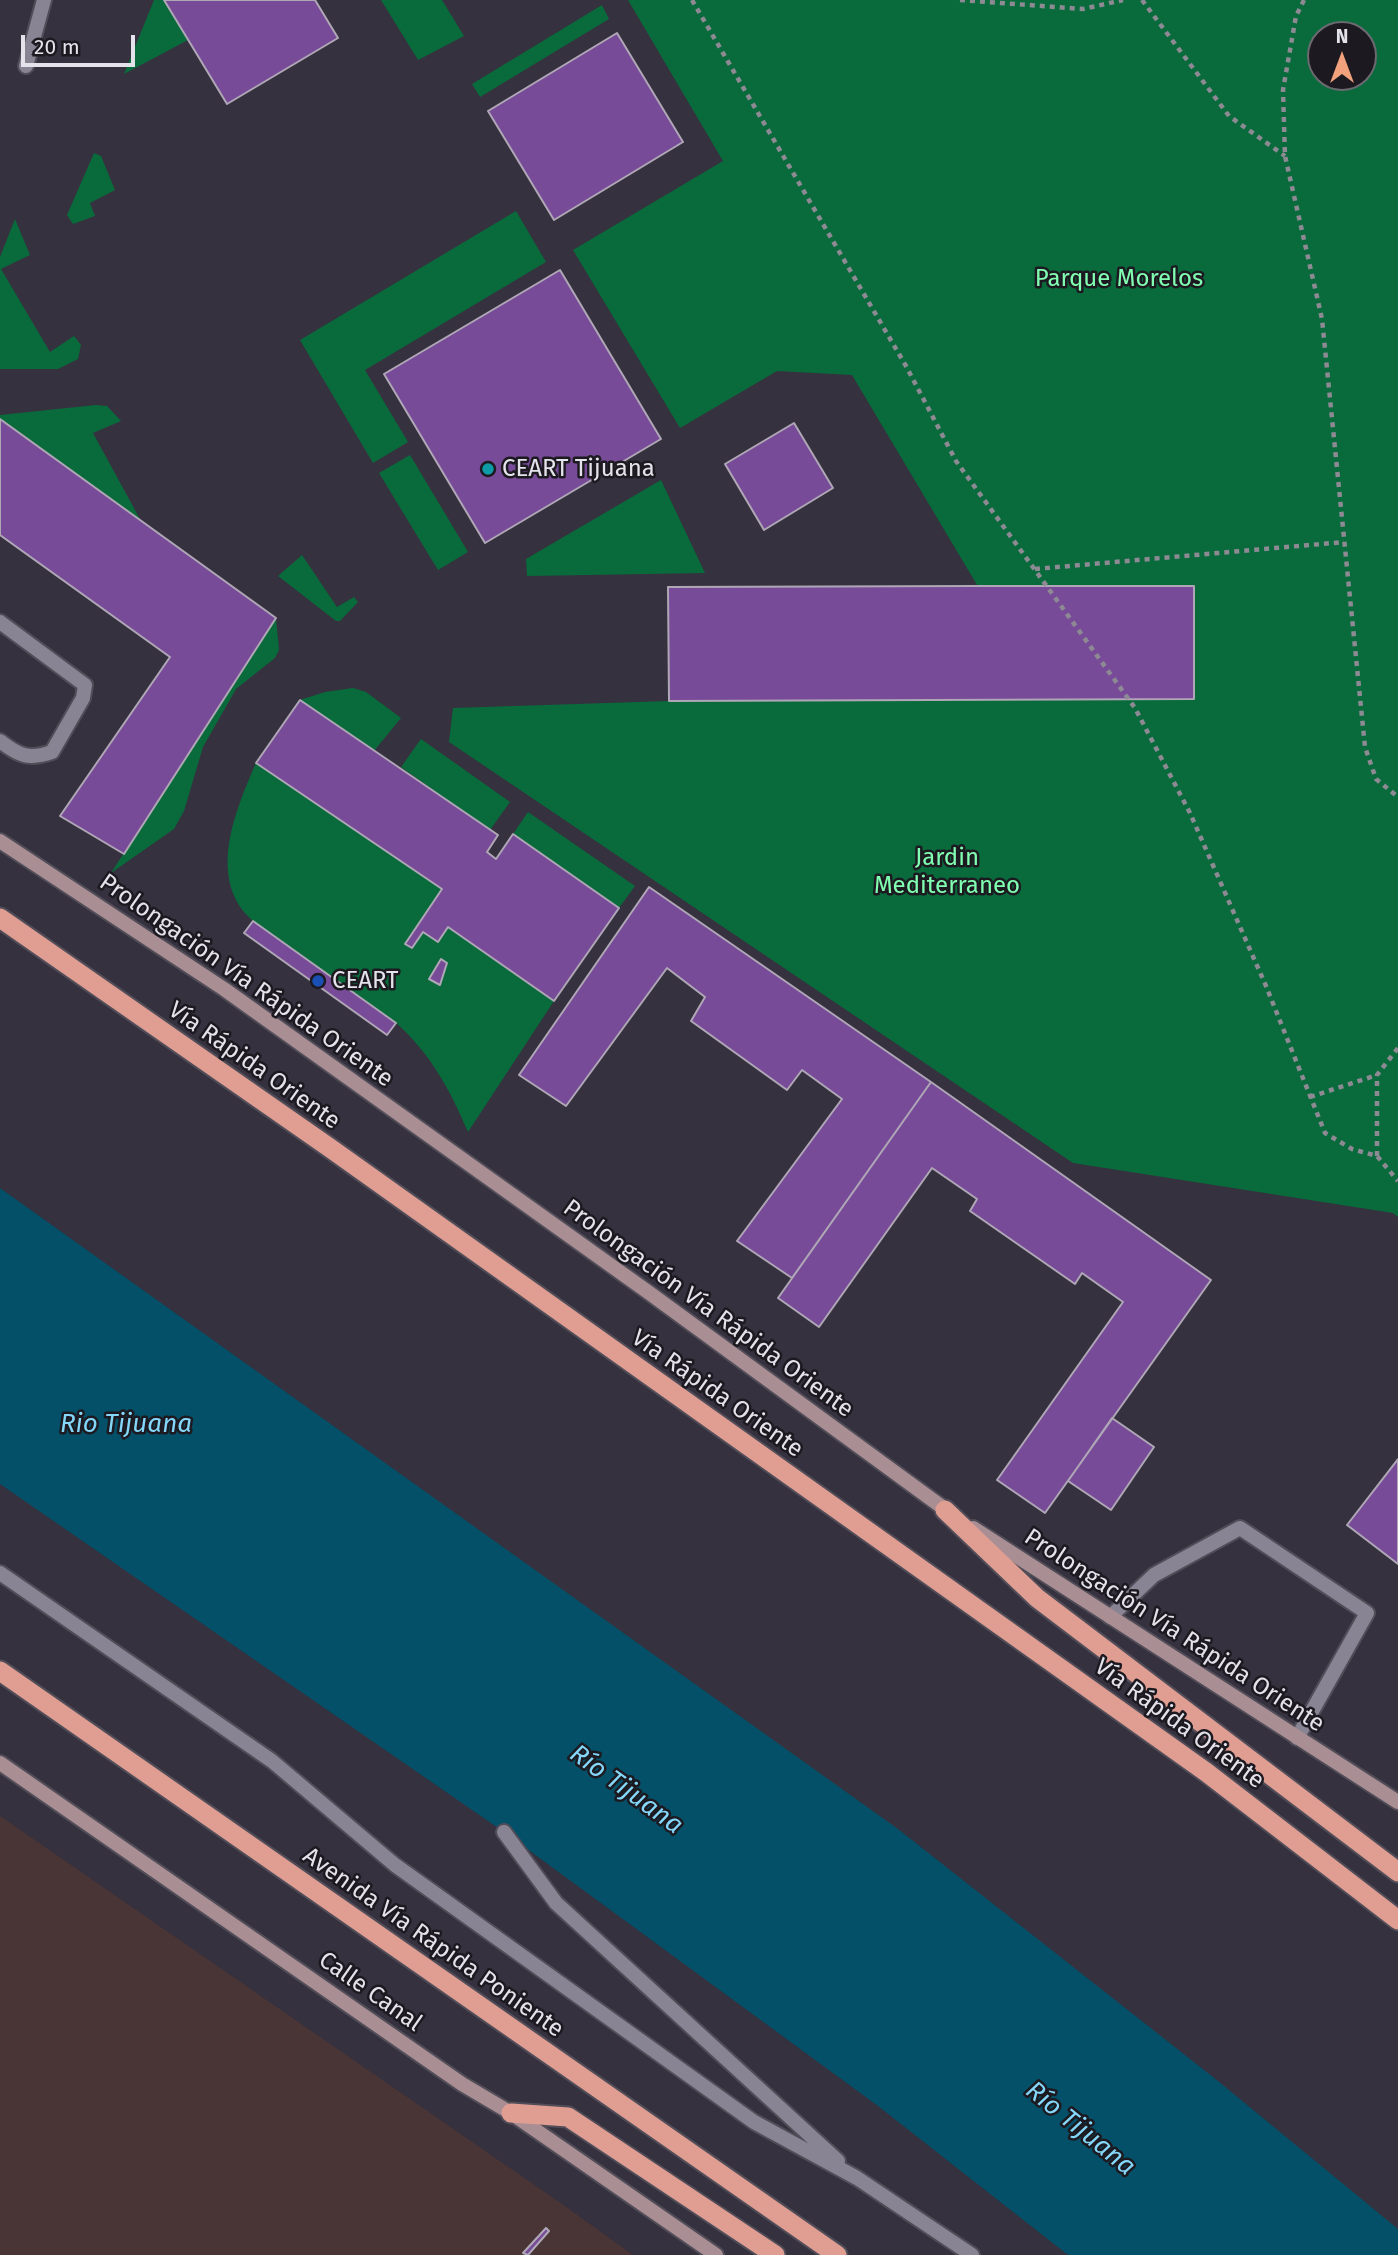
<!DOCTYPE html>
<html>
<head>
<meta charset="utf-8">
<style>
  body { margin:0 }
  #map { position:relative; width:1398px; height:2255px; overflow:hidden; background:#35313e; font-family:"Fira Sans",sans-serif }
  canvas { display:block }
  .north { position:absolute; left:1307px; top:21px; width:70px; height:70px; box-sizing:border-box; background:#1c1a20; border:2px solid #6c6a71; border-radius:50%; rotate:0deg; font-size:19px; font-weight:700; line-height:28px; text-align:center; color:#e4e2ea }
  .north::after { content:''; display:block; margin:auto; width:24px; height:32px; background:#f1a17b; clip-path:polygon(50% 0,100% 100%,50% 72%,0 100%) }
  .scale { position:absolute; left:21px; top:35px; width:114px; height:32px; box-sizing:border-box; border:4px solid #e4e2ea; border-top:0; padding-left:9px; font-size:21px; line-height:24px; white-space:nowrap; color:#e4e2ea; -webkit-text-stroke:5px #1c1a20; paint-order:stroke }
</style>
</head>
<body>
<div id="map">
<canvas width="1398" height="2255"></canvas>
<div class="north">N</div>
<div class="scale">20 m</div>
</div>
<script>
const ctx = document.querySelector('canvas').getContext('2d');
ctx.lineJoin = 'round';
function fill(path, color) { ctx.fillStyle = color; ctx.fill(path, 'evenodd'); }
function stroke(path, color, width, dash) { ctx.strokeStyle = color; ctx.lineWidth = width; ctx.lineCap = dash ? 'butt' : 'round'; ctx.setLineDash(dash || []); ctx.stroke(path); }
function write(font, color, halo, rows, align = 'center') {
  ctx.font = font + ' "Fira Sans",sans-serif'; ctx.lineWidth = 5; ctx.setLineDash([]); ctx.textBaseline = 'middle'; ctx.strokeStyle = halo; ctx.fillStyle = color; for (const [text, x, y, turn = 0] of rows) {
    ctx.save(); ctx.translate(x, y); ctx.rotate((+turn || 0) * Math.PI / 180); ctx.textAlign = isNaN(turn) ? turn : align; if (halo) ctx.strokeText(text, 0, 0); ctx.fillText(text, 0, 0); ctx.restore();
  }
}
fill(new Path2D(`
  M0 1816 562 2204 633 2255H0Z`), '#4a3536');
fill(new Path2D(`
  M154 0H164L188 40 124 74Z
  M381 0H442L464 36 418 60Z
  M628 0H1398V1217L1393 1213 1073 1163 449 742 453 708 669 701 1045 699 852 375 777 371 680 428 573 250 723 161ZM1321 35H1363V77H1321Z
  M602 5 609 19 480 97 472 84Z
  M94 153 101 156 115 190 90 203 95 216 73 224 67 215Z
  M516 211 546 262 365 370 408 442 373 463 300 340Z
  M15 219 30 255 1 269 50 352 74 336 81 345 78 359 58 369H0V257Z
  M96 405 107 406 121 421 93 433 141 521 0 419V415Z
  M410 455 468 552 438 570 379 473Z
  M661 480 705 573 527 576 526 559Z
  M302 555 337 607 354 597 358 602 340 621H336L278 576Z
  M276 618 279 650 275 658 236 689 203 747 184 811 174 829 111 873Z
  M353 688 366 692 401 718 374 751 300 700 325 692Z
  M421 739 510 802 490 830 401 767Z
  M256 763 442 889 405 944 423 932 448 927 554 1001 468 1132C450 1090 431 1054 396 1023L253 921C206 880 235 811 256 763Z
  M528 812 635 886 619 908 513 834Z`), '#096b3c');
fill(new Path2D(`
  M0 1188 898 1829 1218 2081 1398 2229V2255H1068L878 2106 504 1832 0 1484Z`), '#045068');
const building = new Path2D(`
  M164 0H315L338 38 227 104Z
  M617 33 683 142 554 220 488 111Z
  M560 270 661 439 485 543 384 374Z
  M0 419 276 618 124 854 60 816 170 657 0 535Z
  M794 423 833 488 764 530 725 464Z
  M976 586H1194V699L669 701 668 587Z
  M300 700 498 835 487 852 496 859 513 834 619 908 554 1001 448 927 438 942 423 932 412 948 405 944 442 889 256 763Z
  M649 887 931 1082 792 1278 737 1241 842 1099 802 1070 787 1090 691 1021 705 997 667 968 566 1106 519 1075Z
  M253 921 396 1023 387 1035 244 933Z
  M441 959 447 963 440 985 429 979Z
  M931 1082 1211 1280 1045 1513 997 1480 1123 1302 1082 1273 1075 1284 970 1211 977 1199 932 1168 819 1327 778 1298Z
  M1112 1418 1154 1447 1111 1510 1068 1481Z
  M1398 1459V1564L1347 1525Z
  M546 2228 549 2231 528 2255 523 2253Z`);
fill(building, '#774b98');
stroke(building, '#afa7b6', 2);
const service = new Path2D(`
  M26 66 44 0
  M0 622 85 685 83 698 52 752C29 760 19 756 0 741
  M0 1573 272 1761 395 1865 754 2122 857 2178 972 2255
  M1110 1617 1154 1575 1240 1528 1367 1613 1297 1738
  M504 1832 556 1903 838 2161`);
const secondary = new Path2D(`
  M0 841 224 989 648 1292 953 1515
  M973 1528 1398 1802
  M0 1763 462 2084 511 2113 716 2255`);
const trunk = new Path2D(`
  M0 918 330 1148 1206 1772 1398 1920
  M945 1510 1037 1598 1398 1872
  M0 1671 837 2255
  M511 2113 568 2117 775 2255`);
stroke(service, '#514d58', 18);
stroke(secondary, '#514d58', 18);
stroke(trunk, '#514d58', 23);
stroke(new Path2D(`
  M692 0 906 366 956 461 1135 708 1190 813 1266 986 1325 1133 1352 1149 1377 1156 1398 1181
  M960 0 1083 9 1123 0
  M1142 0 1229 116 1285 156
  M1304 0 1296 16 1283 90 1285 156 1322 319 1365 747 1376 779 1398 797
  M1035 569 1344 542
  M1310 1097 1377 1075
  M1377 1156V1075L1398 1048`), '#8d8a94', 4.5, [5, 5]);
stroke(service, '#898493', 14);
stroke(secondary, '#a98e93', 14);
stroke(trunk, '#e09e93', 19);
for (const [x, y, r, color] of [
  [488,469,7,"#0f9aa8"],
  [318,981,7,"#1a4fb4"]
]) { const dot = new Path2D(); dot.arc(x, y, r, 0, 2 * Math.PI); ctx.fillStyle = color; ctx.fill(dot); stroke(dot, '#1c1a20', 2.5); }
write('24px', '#81ffb2', '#1c1a20', [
  ["Parque Morelos",1119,279],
  ["Jardin",947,858],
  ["Mediterraneo",947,886]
]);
write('24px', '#e4e2ea', '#1c1a20', [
  ["CEART Tijuana",502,469],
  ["CEART",332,981]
], 'left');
write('24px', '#e4e2ea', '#1c1a20', [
  ["Prolongación Vía Rápida Oriente",246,981,35],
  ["Vía Rápida Oriente",254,1066,35],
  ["Prolongación Vía Rápida Oriente",708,1309,36],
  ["Vía Rápida Oriente",717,1394,35],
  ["Prolongación Vía Rápida Oriente",1174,1631,33],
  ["Vía Rápida Oriente",1179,1724,36],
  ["Avenida Vía Rápida Poniente",433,1943,35],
  ["Calle Canal",370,1992,35]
]);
write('italic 26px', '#84d7f9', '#1c1a20', [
  ["Rio Tijuana",126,1425],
  ["Río Tijuana",626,1790,36],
  ["Río Tijuana",1080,2129,39]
]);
</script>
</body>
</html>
